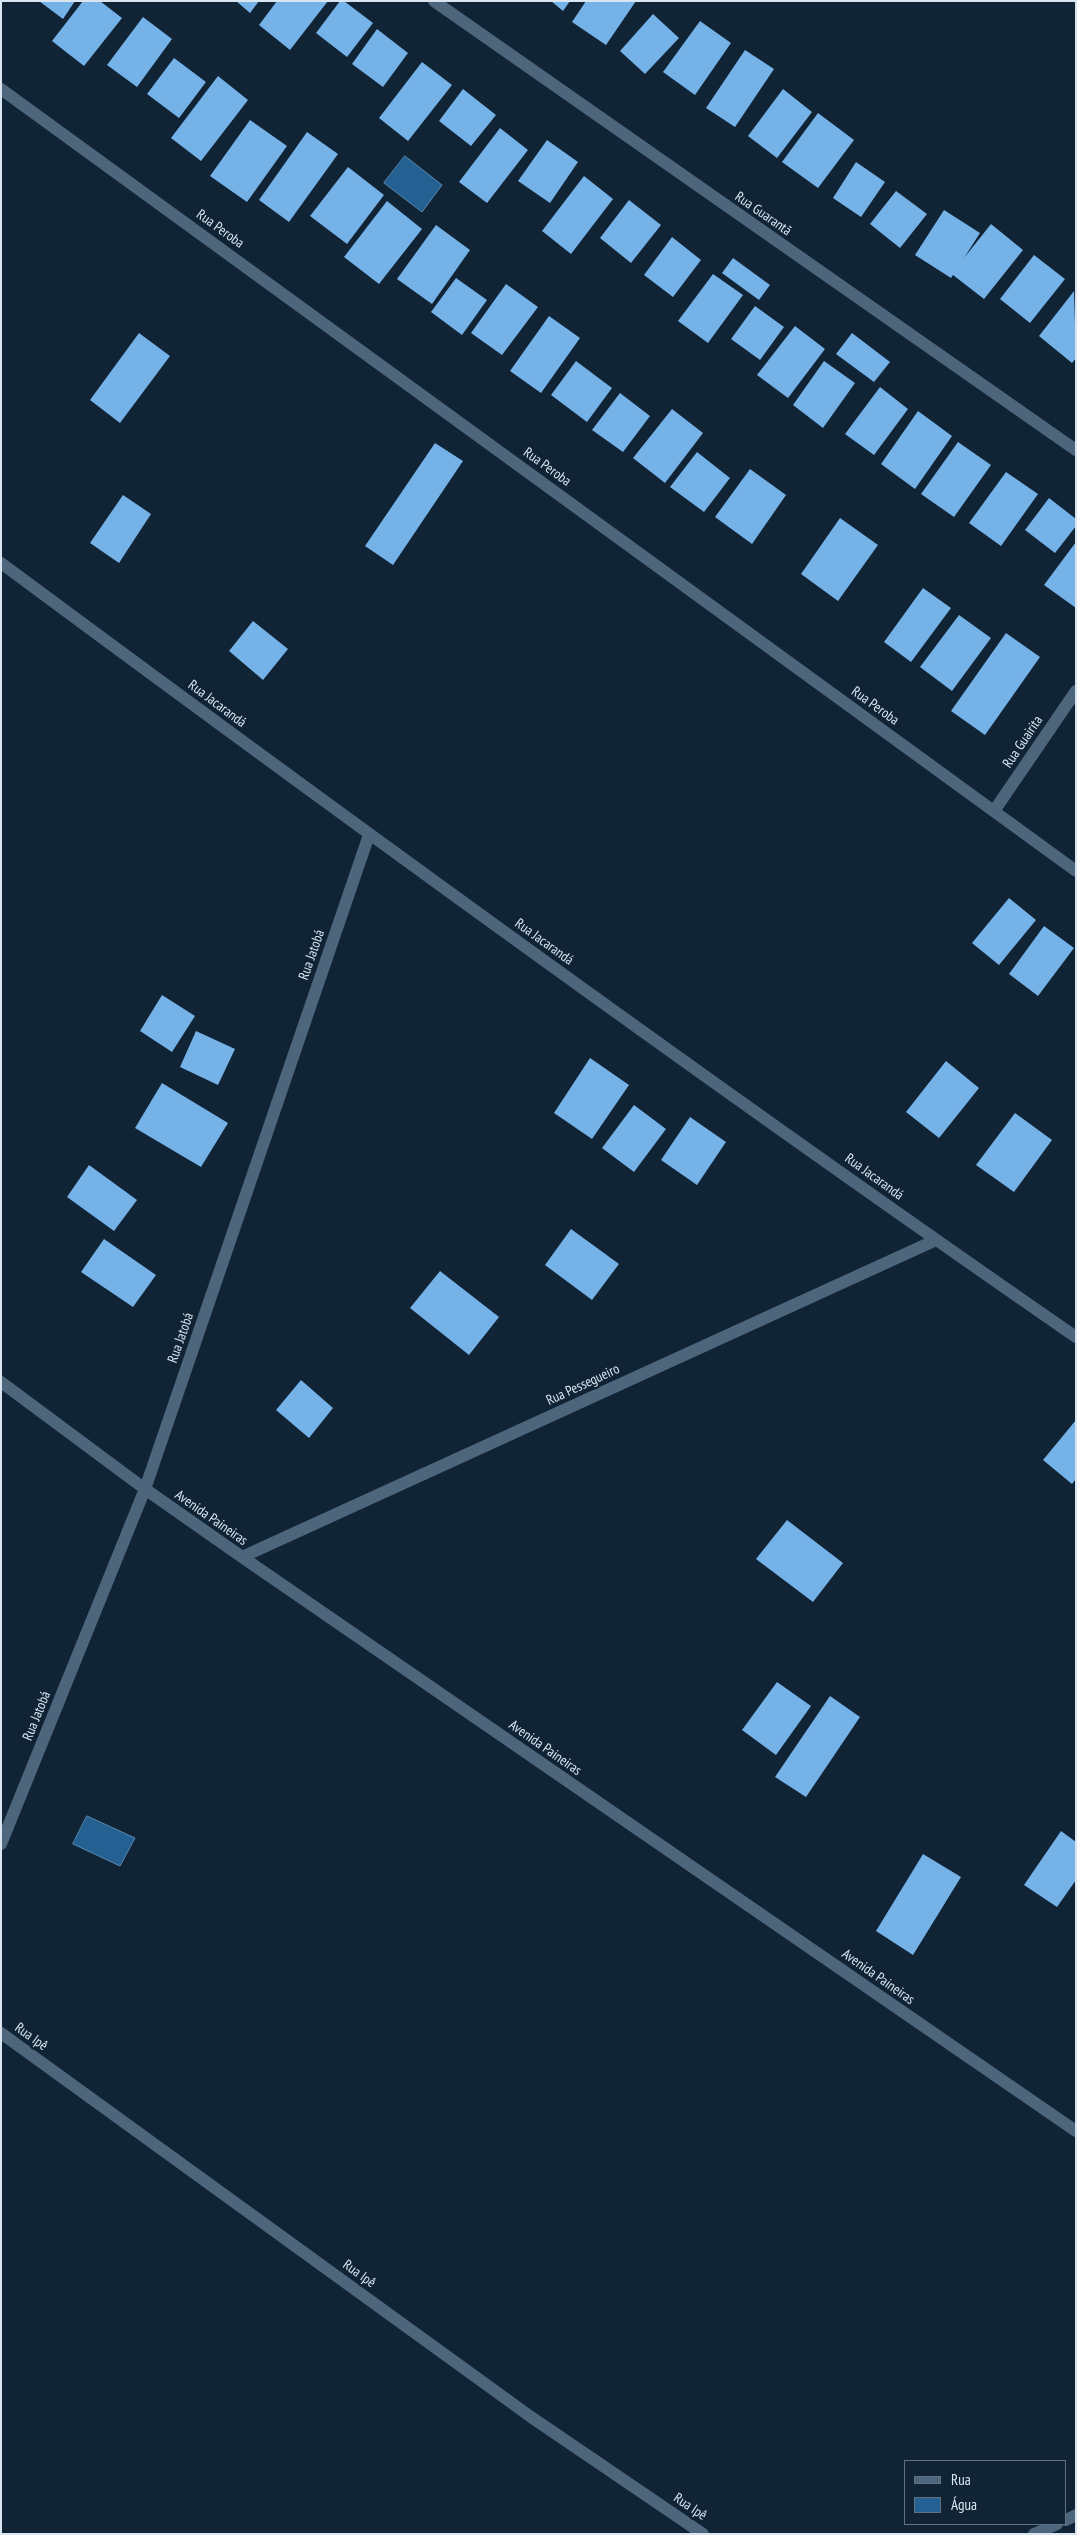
<!DOCTYPE html>
<html>
<head>
<meta charset="utf-8">
<style>
  body { margin:0 }
  #map { position:relative; width:1077px; height:2535px; overflow:hidden; background:#102436; font-family:"PT Sans Narrow",sans-serif }
  canvas { display:block }
  .frame { position:absolute; inset:0; border:2px solid #d9e6f2; pointer-events:none }
  .legend { position:absolute; left:904px; top:2460px; width:162px; height:65px; box-sizing:border-box; background:#102436; border:1px solid #607281; margin:0; padding:6px 9px; list-style:none; font-size:15px; color:#d9e6f2 }
  .legend li { display:flex; align-items:center; gap:10px; height:25px }
  .legend b { width:25px; border:1px solid #607281 }
</style>
</head>
<body>
<div id="map">
<canvas width="1077" height="2535"></canvas>
<div class="frame"></div>
<ul class="legend">
<li><b style="height:6px;background:#4e667c"></b>Rua</li>
<li><b style="height:14px;background:#246192"></b>Água</li>
</ul>
</div>
<script>
const ctx = document.querySelector('canvas').getContext('2d');
ctx.lineJoin = 'round';
function fill(path, color) { ctx.fillStyle = color; ctx.fill(path, 'evenodd'); }
function stroke(path, color, width, dash) { ctx.strokeStyle = color; ctx.lineWidth = width; ctx.lineCap = dash ? 'butt' : 'round'; ctx.setLineDash(dash || []); ctx.stroke(path); }
function write(font, color, halo, rows, align = 'center') {
  ctx.font = font + ' "PT Sans Narrow",sans-serif'; ctx.lineWidth = 5; ctx.setLineDash([]); ctx.textBaseline = 'middle'; ctx.strokeStyle = halo; ctx.fillStyle = color; for (const [text, x, y, turn = 0] of rows) {
    ctx.save(); ctx.translate(x, y); ctx.rotate((+turn || 0) * Math.PI / 180); ctx.textAlign = isNaN(turn) ? turn : align; if (halo) ctx.strokeText(text, 0, 0); ctx.fillText(text, 0, 0); ctx.restore();
  }
}
const water = new Path2D(`
  M405 156 442 185 422 212 384 183Z
  M87 1816 135 1838 120 1866 73 1844Z`);
fill(water, '#246192');
stroke(water, '#5a89af', 1);
fill(new Path2D(`
  M39 1H75L63 19Z
  M83 1H100L122 18 84 66 52 41Z
  M236 1H259L250 13Z
  M277 1H328L290 50 259 25Z
  M340 1H344L373 23 347 57 316 33Z
  M551 1H570L563 11Z
  M586 1H636L606 45 572 22Z
  M653 14 679 38 645 74 620 51Z
  M143 17 172 39 137 87 107 65Z
  M700 21 731 43 695 95 663 72Z
  M377 29 408 53 383 87 352 64Z
  M745 50 774 69 735 127 706 108Z
  M174 58 206 82 179 118 147 94Z
  M422 62 452 85 408 141 379 118Z
  M218 76 248 100 201 161 171 138Z
  M463 89 496 115 471 146 439 121Z
  M783 89 812 112 777 158 748 136Z
  M818 113 854 140 818 188 782 162Z
  M250 120 287 146 247 202 210 176Z
  M500 128 528 150 487 203 459 182Z
  M307 132 338 154 289 222 259 200Z
  M547 140 578 162 550 203 518 181Z
  M856 162 885 182 861 217 833 198Z
  M348 167 384 195 347 244 310 216Z
  M584 176 613 199 571 254 542 231Z
  M896 191 927 214 900 248 870 224Z
  M629 200 661 225 631 263 600 238Z
  M387 201 422 229 379 284 344 257Z
  M944 210 980 233 964 258 991 224 1023 250 984 299 953 275 951 278 915 255Z
  M436 225 470 250 432 304 397 279Z
  M672 237 701 260 673 297 644 275Z
  M1034 255 1065 279 1030 323 1000 299Z
  M733 258 770 285 759 300 722 273Z
  M713 274 743 295 708 343 678 321Z
  M456 278 487 300 462 335 431 312Z
  M506 284 538 307 502 355 471 333Z
  M1074 291 1076 358 1072 363 1039 336Z
  M755 306 784 327 760 360 731 339Z
  M549 316 580 338 541 393 510 371Z
  M795 326 825 349 788 398 757 375Z
  M139 333 170 356 120 423 90 400Z
  M852 333 890 362 874 382 836 354Z
  M576 361 612 388 587 422 551 395Z
  M824 361 855 383 823 428 793 405Z
  M880 387 908 409 874 455 845 434Z
  M620 393 650 416 623 452 592 430Z
  M672 409 703 433 665 483 633 458Z
  M918 411 952 436 915 489 881 464Z
  M958 442 991 465 954 517 921 494Z
  M435 443 463 461 393 565 365 546Z
  M697 452 730 478 704 512 670 487Z
  M750 469 786 495 752 544 715 517Z
  M1006 472 1038 494 1001 546 969 523Z
  M123 495 151 514 119 563 90 543Z
  M1049 498 1076 519V526L1055 553 1025 530Z
  M840 518 878 545 838 601 801 574Z
  M1076 542V608L1044 585Z
  M923 588 951 608 911 662 884 642Z
  M959 615 991 638 952 691 920 667Z
  M253 621 288 649 263 680 229 651Z
  M1006 633 1040 657 985 735 951 711Z
  M1009 898 1036 920 999 965 972 943Z
  M1044 926 1074 948 1038 996 1009 974Z
  M162 995 195 1016 172 1052 140 1031Z
  M196 1031 235 1049 218 1085 180 1067Z
  M590 1058 629 1085 592 1139 554 1113Z
  M946 1061 979 1088 939 1138 906 1112Z
  M162 1083 228 1123 201 1167 135 1128Z
  M634 1105 666 1129 634 1172 602 1148Z
  M1015 1113 1052 1140 1014 1192 976 1165Z
  M690 1117 726 1142 697 1185 661 1160Z
  M89 1165 137 1200 114 1231 67 1197Z
  M571 1229 619 1264 592 1300 545 1265Z
  M104 1239 156 1275 133 1307 81 1272Z
  M440 1271 499 1317 469 1355 410 1308Z
  M301 1380 333 1408 309 1438 276 1410Z
  M1076 1420V1479L1072 1484 1043 1460Z
  M787 1520 843 1563 813 1602 756 1559Z
  M777 1682 811 1706 776 1755 742 1730Z
  M830 1696 860 1717 806 1797 775 1777Z
  M1061 1831 1076 1842V1880L1057 1907 1024 1885Z
  M923 1854 961 1877 913 1955 876 1931Z`), '#75b2e8');
stroke(new Path2D(`
  M434 1 1076 450
  M1 89 1076 871
  M1 563C356 826 713 1086 1076 1337
  M994 811 1076 691
  M1 1382 145 1489 242 1557 1076 2131
  M242 1557 936 1240
  M1 1844 145 1489 369 835
  M1 2033 531 2417 703 2534
  M1066 2520 1076 2515
  M1034 2534 1057 2524`), '#4e667c', 12);
write('14px', '#d9e6f2', '#102436', [
  ["Rua Guarantã",763,214,35],
  ["Rua Peroba",220,229,36],
  ["Rua Peroba",547,467,36],
  ["Rua Jacarandá",217,704,37],
  ["Rua Peroba",875,706,36],
  ["Rua Guairita",1023,742,-56],
  ["Rua Jacarandá",544,942,36],
  ["Rua Jatobá",312,955,-71],
  ["Rua Jacarandá",874,1177,36],
  ["Rua Jatobá",181,1338,-71],
  ["Rua Pessegueiro",583,1385,-25],
  ["Avenida Paineiras",211,1518,35],
  ["Rua Jatobá",37,1716,-68],
  ["Avenida Paineiras",545,1748,35],
  ["Avenida Paineiras",878,1977,35],
  ["Rua Ipê",31,2037,36],
  ["Rua Ipê",359,2274,36],
  ["Rua Ipê",690,2507,34]
]);
</script>
</body>
</html>
